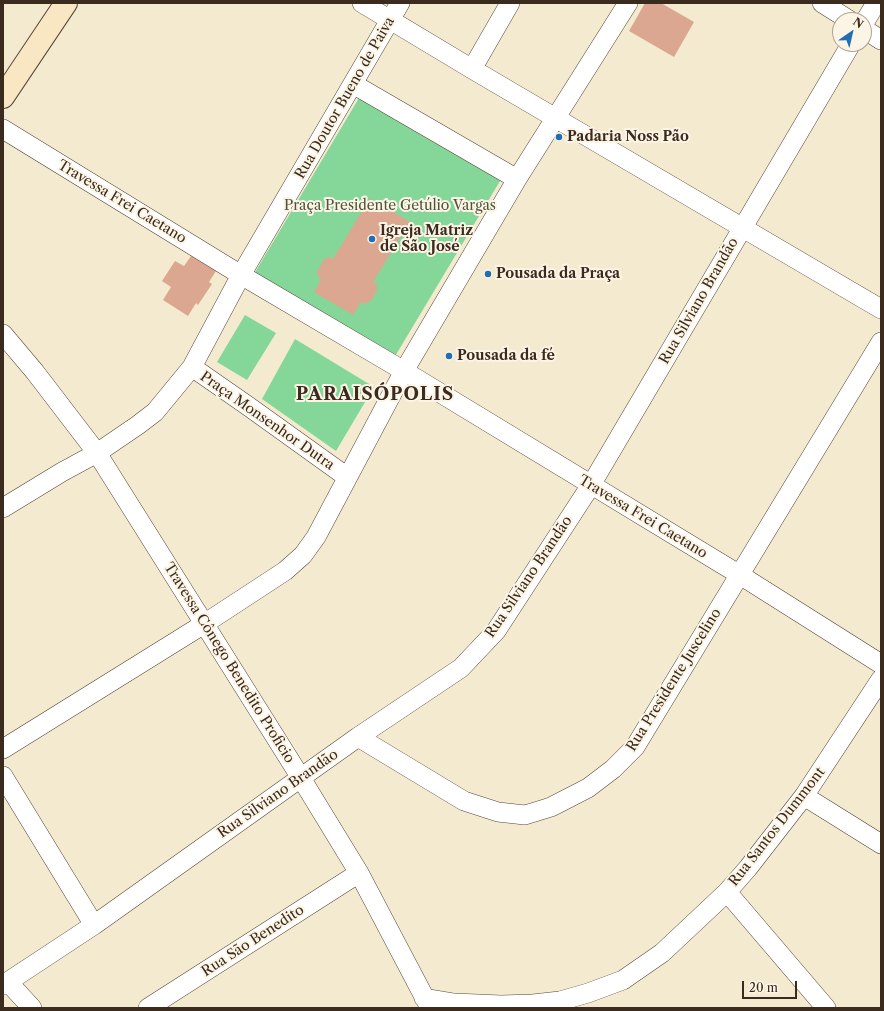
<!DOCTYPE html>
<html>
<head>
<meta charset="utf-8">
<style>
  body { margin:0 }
  #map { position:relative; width:884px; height:1011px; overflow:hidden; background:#f3ead0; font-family:"Libre Caslon Text",serif }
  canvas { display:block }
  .frame { position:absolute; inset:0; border:4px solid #3b2a1e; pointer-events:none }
  .north { position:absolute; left:832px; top:12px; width:40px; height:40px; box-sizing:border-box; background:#fcf5e5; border:1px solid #afa495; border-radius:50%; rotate:34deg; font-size:11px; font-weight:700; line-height:16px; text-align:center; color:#3b2a1e }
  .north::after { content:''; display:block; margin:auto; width:14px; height:18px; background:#1f6fb2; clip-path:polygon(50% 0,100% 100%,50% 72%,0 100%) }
  .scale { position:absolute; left:742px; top:981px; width:55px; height:18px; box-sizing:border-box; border:2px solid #3b2a1e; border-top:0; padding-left:5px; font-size:12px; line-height:14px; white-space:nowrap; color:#3b2a1e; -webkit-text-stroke:3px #fcf5e5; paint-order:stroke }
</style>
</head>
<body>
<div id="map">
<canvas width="884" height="1011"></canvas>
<div class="frame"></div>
<div class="north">N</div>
<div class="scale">20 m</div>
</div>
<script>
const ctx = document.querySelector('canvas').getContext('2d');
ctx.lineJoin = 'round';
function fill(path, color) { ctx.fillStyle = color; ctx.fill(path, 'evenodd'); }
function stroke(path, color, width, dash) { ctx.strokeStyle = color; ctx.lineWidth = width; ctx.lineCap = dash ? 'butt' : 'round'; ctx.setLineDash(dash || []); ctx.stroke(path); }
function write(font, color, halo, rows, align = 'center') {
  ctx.font = font + ' "Libre Caslon Text",serif'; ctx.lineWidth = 4; ctx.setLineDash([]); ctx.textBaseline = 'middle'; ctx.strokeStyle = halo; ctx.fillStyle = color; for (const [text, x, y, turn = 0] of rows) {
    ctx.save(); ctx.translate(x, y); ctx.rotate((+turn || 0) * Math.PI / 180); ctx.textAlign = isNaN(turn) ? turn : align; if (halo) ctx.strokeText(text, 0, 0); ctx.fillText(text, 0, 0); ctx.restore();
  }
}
fill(new Path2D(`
  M362 93 503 176 394 358 254 274Z
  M245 315 276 333 247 380 217 362Z
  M295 339 374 387 336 451 262 399Z`), '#84d799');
fill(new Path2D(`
  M645 3H661L694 22 674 57 629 31Z
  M370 198 410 222 373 282 377 284V290L371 301 365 304 361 302 353 315 314 292 321 279 318 277 317 272 324 259 330 257 333 259Z
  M191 256 216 271 209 282 212 284 198 305 196 303 188 316 163 300 171 287 162 281 175 261 184 266Z`), '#dca790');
const street = new Path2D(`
  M362 3 472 69 881 309
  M822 3 849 20
  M864 23 876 3
  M864 29 881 40
  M472 69 510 3
  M353 84 517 179
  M3 129 241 275 404 371 740 575 881 664
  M3 334 35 372 97 453 301 778 359 873 430 1008
  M192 367 248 406 347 477
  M3 508 62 472 97 453 138 425 155 412 192 367 241 275 400 3
  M358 737 464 801 498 812 525 815 551 807 588 788 613 769 635 747 881 342
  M3 749 204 624 285 571 303 555 316 537 404 371 517 179 628 3
  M3 776 94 925
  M804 796 881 844
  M727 892 826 1008
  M8 982 32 1008
  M3 985 94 925 358 737 461 668 496 631 591 485 851 44
  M424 998 454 1003 501 1005 533 1004 560 1001 588 993 623 980 662 953 727 892 748 868 804 796 881 679
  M148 1008 359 873`);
const secondary = new Path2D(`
  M3 97 66 3`);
stroke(street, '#574739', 20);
stroke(secondary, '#574739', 24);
stroke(street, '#fff', 19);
stroke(secondary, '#f9e7c3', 22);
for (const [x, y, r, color] of [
  [559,137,4,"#1f6fb2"],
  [372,239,4,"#1f6fb2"],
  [488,274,4,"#1f6fb2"],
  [449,356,4,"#1f6fb2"]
]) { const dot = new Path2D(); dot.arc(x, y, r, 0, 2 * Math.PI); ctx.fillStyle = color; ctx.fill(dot); stroke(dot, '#fcf5e5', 1.5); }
write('14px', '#3b2a1e', '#fcf5e5', [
  ["Rua Doutor Bueno de Paiva",345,98,-60],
  ["Travessa Frei Caetano",122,202,31],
  ["Rua Silviano Brandão",699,301,-60],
  ["Praça Monsenhor Dutra",267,421,35],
  ["Travessa Frei Caetano",643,517,31],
  ["Rua Silviano Brandão",529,577,-56],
  ["Travessa Cônego Benedito Proficio",229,663,58],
  ["Rua Presidente Juscelino",674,680,-58],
  ["Rua Silviano Brandão",278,794,-35],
  ["Rua Santos Dummont",777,827,-52],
  ["Rua São Benedito",253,941,-33]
]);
write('bold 14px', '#3b2a1e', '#fcf5e5', [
  ["Padaria Noss Pão",567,137],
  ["Igreja Matriz",380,231],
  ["de São José",380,247],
  ["Pousada da Praça",496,274],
  ["Pousada da fé",457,356]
], 'left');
write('14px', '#4d553d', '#fcf5e5', [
  ["Praça Presidente Getúlio Vargas",390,206]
]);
ctx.letterSpacing = '1px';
write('bold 18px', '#3b2a1e', '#fcf5e5', [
  ["PARAISÓPOLIS",375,395]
]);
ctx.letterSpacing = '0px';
</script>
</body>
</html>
